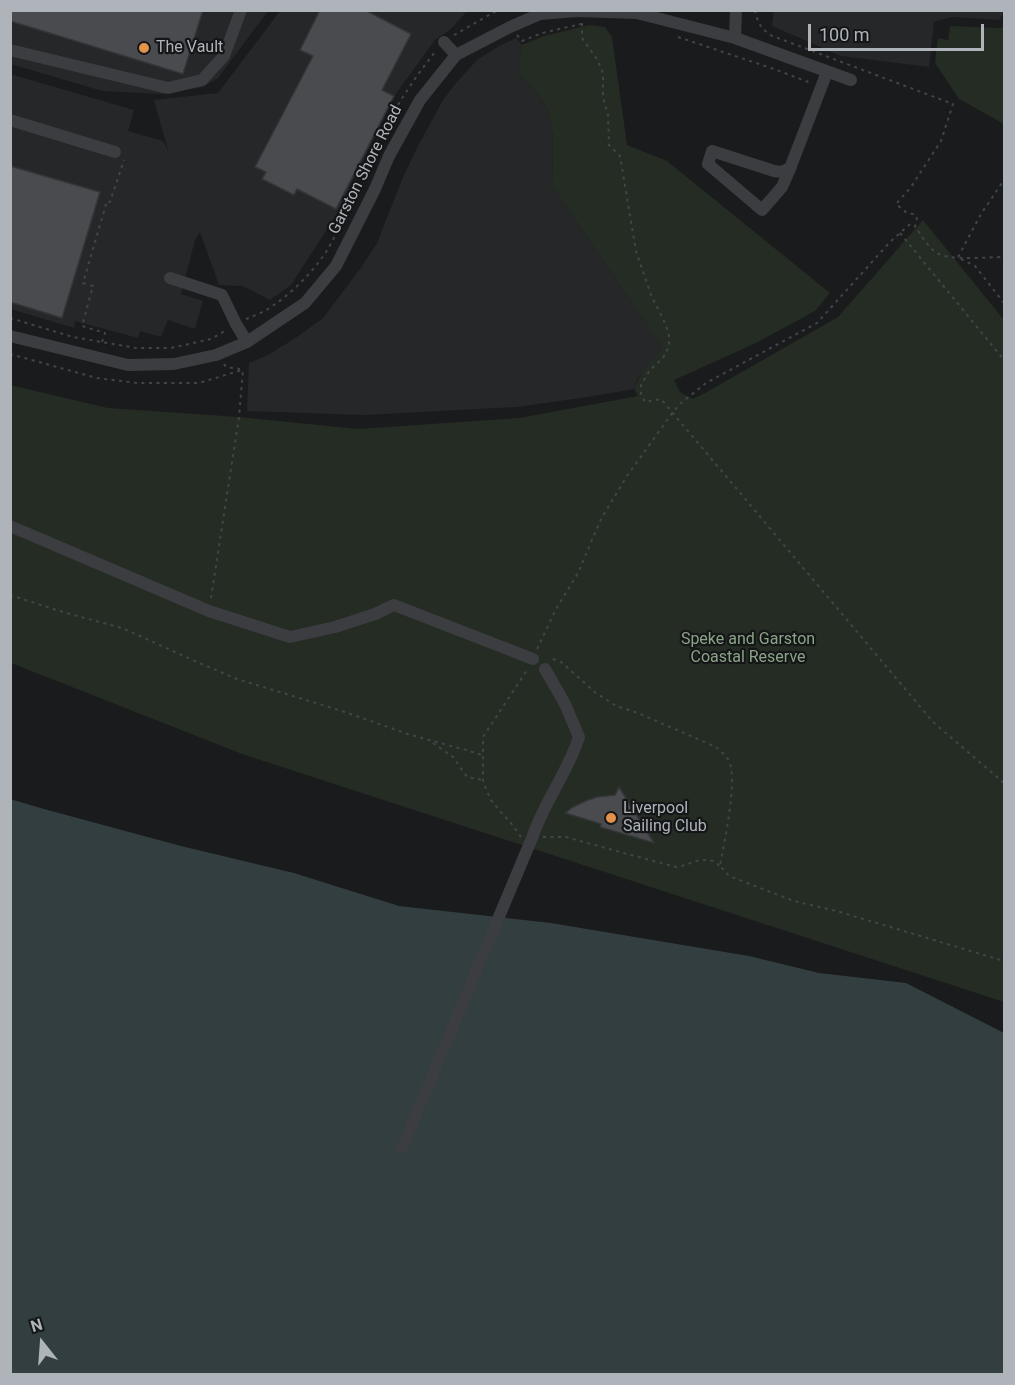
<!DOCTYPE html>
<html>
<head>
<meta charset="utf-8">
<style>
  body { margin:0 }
  #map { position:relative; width:1015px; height:1385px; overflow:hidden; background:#1a1b1c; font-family:Roboto,sans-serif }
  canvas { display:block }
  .frame { position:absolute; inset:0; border:12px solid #aeb4ba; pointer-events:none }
  .north { position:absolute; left:12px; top:1313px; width:60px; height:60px; -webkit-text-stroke:4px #151617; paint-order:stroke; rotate:343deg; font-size:16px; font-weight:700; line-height:24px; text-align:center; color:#aeb4ba }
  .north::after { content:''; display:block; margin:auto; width:21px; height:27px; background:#aeb4ba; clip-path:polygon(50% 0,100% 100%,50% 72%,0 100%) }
  .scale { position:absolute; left:808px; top:24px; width:176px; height:27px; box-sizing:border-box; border:3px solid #aeb4ba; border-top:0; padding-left:8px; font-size:18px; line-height:21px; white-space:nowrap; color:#aeb4ba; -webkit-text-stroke:4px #151617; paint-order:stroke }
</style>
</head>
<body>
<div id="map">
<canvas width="1015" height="1385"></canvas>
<div class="frame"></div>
<div class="north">N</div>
<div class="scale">100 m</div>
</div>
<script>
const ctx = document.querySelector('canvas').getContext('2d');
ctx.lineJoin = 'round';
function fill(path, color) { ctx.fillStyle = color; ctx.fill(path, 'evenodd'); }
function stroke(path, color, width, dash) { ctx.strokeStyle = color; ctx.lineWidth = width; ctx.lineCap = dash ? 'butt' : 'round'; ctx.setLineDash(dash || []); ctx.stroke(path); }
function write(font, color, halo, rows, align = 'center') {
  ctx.font = font + ' Roboto,sans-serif'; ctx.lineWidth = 4.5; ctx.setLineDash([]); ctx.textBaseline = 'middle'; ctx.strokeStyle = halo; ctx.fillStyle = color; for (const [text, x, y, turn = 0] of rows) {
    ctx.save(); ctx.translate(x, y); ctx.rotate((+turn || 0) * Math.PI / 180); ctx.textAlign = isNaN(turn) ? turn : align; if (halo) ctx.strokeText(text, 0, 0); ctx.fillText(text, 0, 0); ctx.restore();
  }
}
fill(new Path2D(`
  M10 11H268L218 78 203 87 162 94 102 91 11 64Z
  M280 11H467L451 29 435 40 395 95 336 215 291 285 270 300 243 286 219 285 200 232 195 240 181 294 203 301 195 329 168 320 161 337 140 331 138 338 75 321 74 328 11 309 10 74 134 110 128 131 163 141 168 150 154 100 218 93Z
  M774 11 1004 10V12L999 20 952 17 934 22 929 67 841 56 772 26Z
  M516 38 522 45 518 74 537 93 547 109 553 136 552 186 664 349 648 366 637 380 634 389 588 397 516 407 364 415 247 411 249 363 268 355 297 337 323 318 360 269 377 243 403 177 419 144 443 100 456 83 477 60 499 46Z`), '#262729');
fill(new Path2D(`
  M589 25 605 27 612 37 627 145 667 161 830 293 815 311 756 343 674 380 680 392 693 399 705 393 838 317 923 220 1004 320V1002L242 754 11 663 10 385 108 408 239 417 358 429 519 418 638 396 634 389C640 373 652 360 663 348L552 186 553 136 547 109 537 93 518 74 522 45 544 36Z
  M1004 25V124L959 99 935 63 938 38 948 40 950 26 1001 28Z`), '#252c24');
fill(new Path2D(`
  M10 799 44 809 181 846 294 873 399 906 551 923 749 956 819 973 906 983 1004 1033V1374H11Z`), '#333e41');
const building = new Path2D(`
  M10 10H203L183 74 10 21Z
  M320 10H365L411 34 382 90 394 96 336 209 297 189 294 195 262 179 266 172 255 167 313 56 300 50Z
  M10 166 100 192 62 318 10 302Z
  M619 787 631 806 654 843 600 827 601 824 565 813 573 807 588 800 597 797 615 795Z`);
fill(building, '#494b4e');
stroke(building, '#343538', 1.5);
stroke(new Path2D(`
  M693 10H696
  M755 10C757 22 761 28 770 35L953 104 941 141 911 187 896 204 907 213 913 214 917 217 915 227C922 235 927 247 937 253 949 261 989 257 1004 257
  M582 23V38L597 59 603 73V98L608 115 609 145 620 156 636 251 651 295 666 325 669 336V346L663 358 650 370 641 385V395L645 402 661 399 933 722 1004 783
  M454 35 498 10
  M517 35 522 41 542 33 581 24
  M678 37 774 69 811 83
  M900 233 1004 360
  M958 257 981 214 1004 180
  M961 259 975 266 1004 303
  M10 318 73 337 136 348H171L211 339 225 331
  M246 319C254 316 264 312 271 307 292 293 312 273 326 252 344 223 353 190 368 160 387 121 409 84 436 51
  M102 342 105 333 82 326 93 286 83 283 107 201 110 202 124 160
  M10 354 97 378 137 383H199L242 370
  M224 364 226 367 240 369
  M10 595 66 613 122 628 197 662 237 679 342 711 411 735 466 750 482 755
  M211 598 239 417 243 370
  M537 649 556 609 578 573 601 519 627 476 673 412 681 403 706 383 817 323 890 242 910 224
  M553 659 561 662 596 693 616 706 638 713 716 747C720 751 726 755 729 761 738 780 724 843 720 866L729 876 794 901 840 912 1004 961
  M433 743 453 757 467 777 483 780
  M521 837 511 823 499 810 491 800 486 789 483 780V737L527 670
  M543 837H566L631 855 676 867 686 865 695 861 705 860 713 861 720 866`), '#424548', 2, [3, 4.5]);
stroke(new Path2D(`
  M735 38 736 10
  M444 42 456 55
  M10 50 168 88 202 80 224 56 241 10
  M10 120 115 152
  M791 167 782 172 774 171 712 151 708 164 762 210 782 187 789 171 827 72
  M170 278 222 295 236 324 247 342
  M10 336 128 365 174 364 216 355 247 342 305 303 336 266 375 189 389 156 420 100 456 55 510 27 540 14 577 11 637 13 735 38 851 80
  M10 526 209 611 290 637 335 627 375 614 394 605 533 659
  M402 1148 532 838C544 802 568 772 579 737L565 704 545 669`), '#3b3d41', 12);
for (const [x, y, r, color] of [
  [144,48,6,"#e3914b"],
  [611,818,6,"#e3914b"]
]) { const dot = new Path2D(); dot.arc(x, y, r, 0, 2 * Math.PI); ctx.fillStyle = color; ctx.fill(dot); stroke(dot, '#151617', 2); }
write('16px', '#aeb4ba', '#151617', [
  ["The Vault",156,48],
  ["Liverpool",623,809],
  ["Sailing Club",623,827]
], 'left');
write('16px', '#aeb4ba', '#151617', [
  ["Garston Shore Road",366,170,-63]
]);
write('16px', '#8ba487', '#151617', [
  ["Speke and Garston",748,640],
  ["Coastal Reserve",748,658]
]);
</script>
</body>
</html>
